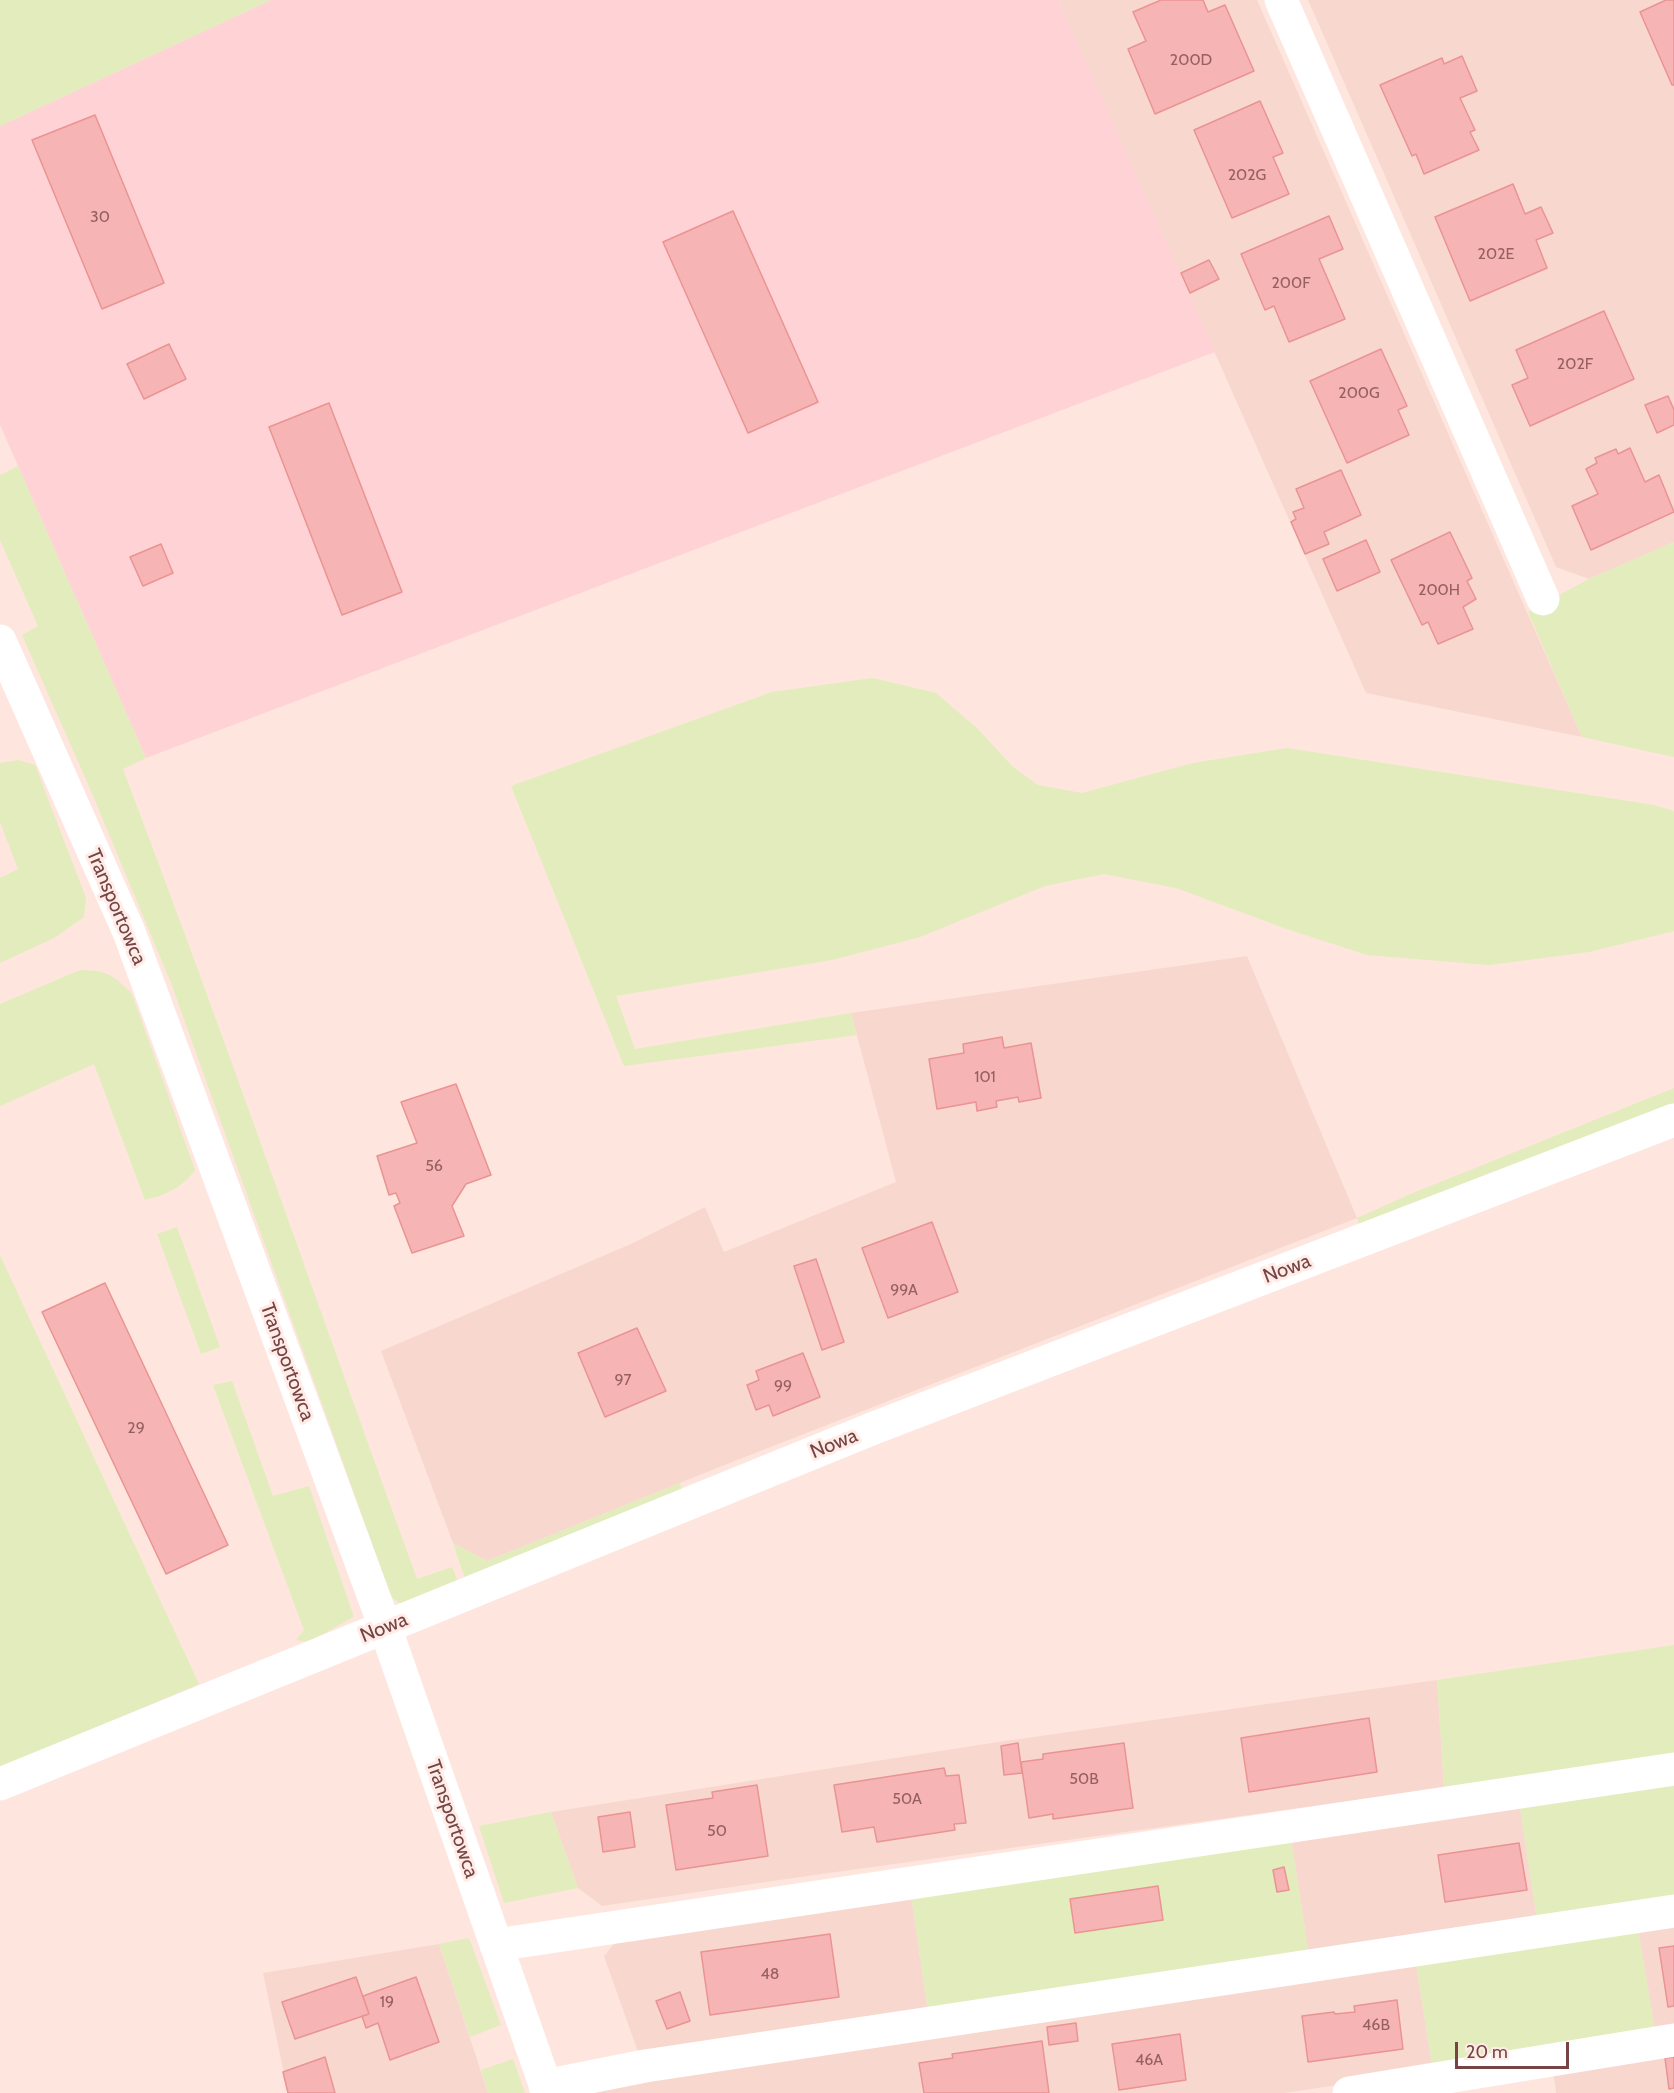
<!DOCTYPE html>
<html>
<head>
<meta charset="utf-8">
<style>
  body { margin:0 }
  #map { position:relative; width:1674px; height:2093px; overflow:hidden; background:#fee6de; font-family:Cabin,sans-serif }
  canvas { display:block }
  .scale { position:absolute; left:1455px; top:2042px; width:114px; height:27px; box-sizing:border-box; border:3px solid #764445; border-top:0; padding-left:8px; font-size:18px; line-height:21px; white-space:nowrap; color:#764445; -webkit-text-stroke:4px #ffece7; paint-order:stroke }
</style>
</head>
<body>
<div id="map">
<canvas width="1674" height="2093"></canvas>
<div class="scale">20 m</div>
</div>
<script>
const ctx = document.querySelector('canvas').getContext('2d');
ctx.lineJoin = 'round';
function fill(path, color) { ctx.fillStyle = color; ctx.fill(path, 'evenodd'); }
function stroke(path, color, width, dash) { ctx.strokeStyle = color; ctx.lineWidth = width; ctx.lineCap = dash ? 'butt' : 'round'; ctx.setLineDash(dash || []); ctx.stroke(path); }
function write(font, color, halo, rows, align = 'center') {
  ctx.font = font + ' Cabin,sans-serif'; ctx.lineWidth = 6; ctx.setLineDash([]); ctx.textBaseline = 'middle'; ctx.strokeStyle = halo; ctx.fillStyle = color; for (const [text, x, y, turn = 0] of rows) {
    ctx.save(); ctx.translate(x, y); ctx.rotate((+turn || 0) * Math.PI / 180); ctx.textAlign = isNaN(turn) ? turn : align; if (halo) ctx.strokeText(text, 0, 0); ctx.fillText(text, 0, 0); ctx.restore();
  }
}
fill(new Path2D(`
  M1058 0H1257L1582 737 1366 693Z
  M1308 0H1674V542L1589 579 1556 567Z
  M1247 956 1357 1218 722 1466 487 1561 453 1543 381 1351 631 1244 705 1207 724 1252 896 1182 851 1013Z
  M1437 1680 1444 1788 793 1878 602 1906 578 1888 551 1812 998 1742Z
  M1519 1802 1537 1919 1309 1955 1291 1839Z
  M911 1895 928 2012 638 2052 604 1956 619 1938Z
  M1674 1923V2033L1656 2036 1638 1929Z
  M439 1944 488 2093H288L263 1973Z
  M1416 1964 1433 2071 1284 2093H565Z
  M1674 2051V2093H1556L1553 2070Z`), '#f8d7cf');
fill(new Path2D(`
  M271 0H1058L1215 352 146 758 0 425V126Z`), '#ffd2d5');
fill(new Path2D(`
  M0 0H271L0 126Z
  M18 466 146 758 123 769C225 1037 319 1309 417 1579L452 1567 460 1586 413 1604 399 1603 391 1596 171 983 88 784 22 635 38 626 0 540V475Z
  M1674 542V757L1582 737 1528 612 1589 579Z
  M873 678 936 693 977 728 1013 767 1038 785 1082 793 1193 763 1287 748 1654 805 1674 811V931L1589 952 1489 965 1367 955 1284 928 1176 888 1104 874 1045 886 920 937 832 960 616 996 635 1049 851 1013 857 1035 624 1066 511 786 772 692Z
  M18 760 35 765 86 898 84 917 54 938 0 963V878L18 869 0 822V763Z
  M80 970C106 970 114 975 132 994L195 1170C182 1188 165 1195 145 1200L94 1064 0 1106V1004Z
  M1674 1088V1105L1361 1228 1357 1218 1413 1193Z
  M177 1227 220 1347 201 1354 157 1234Z
  M0 1255 199 1684 0 1768Z
  M232 1381 273 1496 309 1486 354 1617 308 1642 296 1640 304 1630 213 1385Z
  M680 1483 684 1495 466 1582 453 1543 487 1561Z
  M1674 1645V1756L1444 1788 1437 1680Z
  M1674 1780V1898L1537 1919 1519 1803Z
  M551 1812 578 1888 504 1903 479 1826Z
  M1291 1839 1309 1955 928 2012 911 1895Z
  M1638 1929 1656 2036 1433 2071 1416 1964Z
  M469 1938 501 2025 470 2037 439 1944Z
  M513 2059 525 2093H488L481 2070Z`), '#e2ecbc');
const building = new Path2D(`
  M1161 0H1203L1208 12 1225 5 1254 71 1155 114 1128 49 1146 41 1133 12Z
  M1666 0H1674V85H1672L1640 12Z
  M1462 56 1477 91 1460 98 1475 130 1470 132 1479 150 1424 174 1416 154 1412 156 1380 85 1442 58 1444 64Z
  M1260 101 1283 153 1273 157 1289 194 1232 218 1194 130Z
  M95 115 164 283 102 309 32 140Z
  M1513 184 1525 214 1541 207 1553 233 1536 240 1547 268 1470 301 1435 217Z
  M733 211 818 402 748 433 663 242Z
  M1329 216 1343 249 1319 259 1345 319 1289 342 1274 306 1265 310 1241 254Z
  M1209 260 1219 279 1190 293 1181 273Z
  M1604 311 1634 379 1530 426 1512 385 1528 378 1516 350Z
  M169 344 186 379 144 399 127 364Z
  M1381 349 1407 406 1398 410 1409 435 1347 463 1310 381Z
  M1668 396 1674 410V425L1657 433 1645 405Z
  M329 403 402 592 342 615 269 427Z
  M1630 448 1645 482 1659 475 1674 512 1591 550 1572 506 1598 494 1586 469 1597 463 1595 458 1616 449 1618 454Z
  M1341 470 1361 515 1324 532 1329 544 1305 554 1291 522 1296 519 1293 512 1304 508 1296 489Z
  M1450 532 1472 578 1467 581 1476 599 1463 607 1473 629 1438 644 1428 622 1422 625 1391 560Z
  M1366 540 1380 572 1337 591 1323 559Z
  M161 544 173 573 143 586 130 557Z
  M1002 1037 1004 1048 1031 1043 1041 1098 1019 1102 1018 1097 996 1101 997 1107 977 1111 976 1102 937 1109 929 1059 964 1053 963 1044Z
  M456 1084 491 1175 466 1184 452 1206 464 1236 412 1253 394 1206 400 1203 396 1193 389 1195 377 1156 417 1143 401 1102Z
  M932 1222 958 1292 888 1318 862 1248Z
  M816 1259 844 1342 822 1350 794 1266Z
  M105 1283 228 1545 166 1574 42 1312Z
  M637 1328 666 1391 605 1417 578 1353Z
  M803 1353 820 1397 773 1416 769 1405 756 1410 747 1385 759 1380 756 1371Z
  M1369 1718 1377 1772 1249 1792 1241 1738Z
  M1018 1743 1022 1773 1004 1775 1001 1746Z
  M1124 1743 1133 1808 1053 1819V1814L1029 1818 1021 1762 1043 1759V1754Z
  M944 1768 946 1776 959 1775 966 1823 954 1824 955 1830 877 1842 874 1827 842 1832 834 1785Z
  M757 1785 768 1856 676 1870 666 1805 713 1798 712 1792Z
  M630 1812 635 1847 603 1852 598 1817Z
  M1519 1843 1527 1890 1445 1902 1438 1855Z
  M1284 1867 1289 1890 1277 1892 1273 1870Z
  M1158 1886 1163 1920 1075 1933 1070 1899Z
  M830 1934 839 1997 710 2015 701 1952Z
  M1674 1946V2006L1668 2007 1659 1948Z
  M356 1977 369 2014 295 2039 282 2002Z
  M416 1977 439 2042 390 2060 378 2023 366 2028 362 2016 369 2014 363 1996Z
  M680 1992 690 2021 667 2029 656 2001Z
  M1397 2000 1403 2049 1308 2062 1302 2016 1334 2012 1335 2014 1355 2012 1354 2006Z
  M1076 2023 1078 2041 1049 2045 1047 2027Z
  M1180 2034 1186 2080 1119 2090 1112 2044Z
  M1042 2041 1049 2093H924L919 2063 953 2058 952 2054Z
  M325 2057 335 2093H288L283 2072Z
  M1674 2057V2088L1669 2089 1665 2058Z`);
fill(building, '#f6b5b4');
stroke(building, '#ea9393', 1.5);
stroke(new Path2D(`
  M1281 0 1543 599
  M0 641 129 932 385 1627 548 2093
  M0 1784 874 1428 1674 1120
  M496 1945 1674 1769
  M545 2086 645 2066 1674 1911
  M1349 2093 1674 2040`), '#fff', 33);
write('16px', '#966061', null, [
  ["200D",1191,60],
  ["202G",1247,175],
  ["30",100,217],
  ["202E",1496,254],
  ["200F",1291,283],
  ["202F",1575,364],
  ["200G",1359,393],
  ["200H",1439,590],
  ["101",985,1077],
  ["56",434,1166],
  ["99A",904,1290],
  ["97",623,1380],
  ["99",783,1386],
  ["29",136,1428],
  ["50B",1084,1779],
  ["50A",907,1799],
  ["50",717,1831],
  ["48",770,1974],
  ["19",387,2002],
  ["46B",1376,2025],
  ["46A",1149,2060]
]);
write('20px', '#764445', '#ffece7', [
  ["Transportowca",116,907,67],
  ["Nowa",1287,1269,-21],
  ["Transportowca",287,1362,70],
  ["Nowa",834,1444,-22],
  ["Nowa",384,1628,-22],
  ["Transportowca",452,1819,71]
]);
</script>
</body>
</html>
